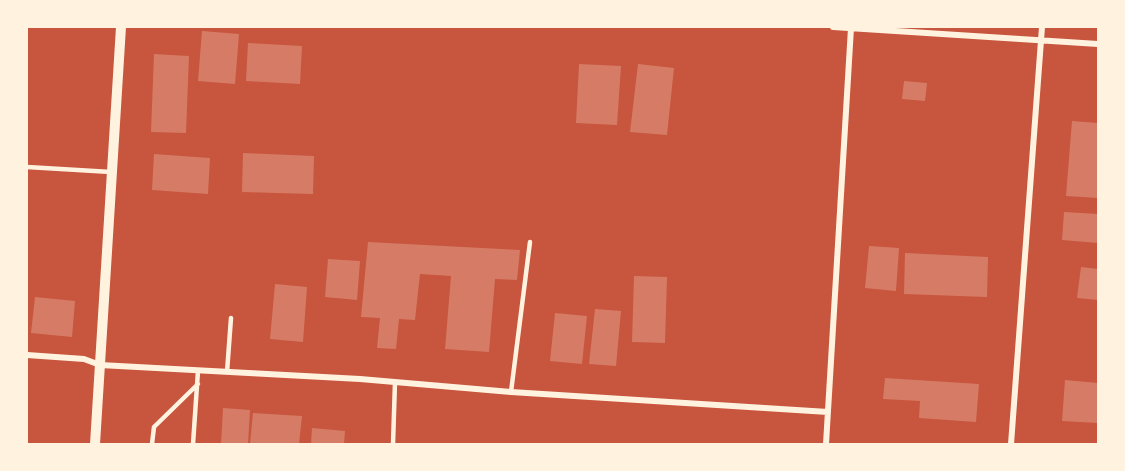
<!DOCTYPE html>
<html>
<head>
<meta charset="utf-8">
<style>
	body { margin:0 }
	#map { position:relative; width:1125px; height:471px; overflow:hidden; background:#c8553d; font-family:Mulish,sans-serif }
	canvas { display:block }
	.frame { position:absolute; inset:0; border:28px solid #fff3e0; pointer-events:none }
</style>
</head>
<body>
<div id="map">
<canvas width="1125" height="471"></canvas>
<div class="frame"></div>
</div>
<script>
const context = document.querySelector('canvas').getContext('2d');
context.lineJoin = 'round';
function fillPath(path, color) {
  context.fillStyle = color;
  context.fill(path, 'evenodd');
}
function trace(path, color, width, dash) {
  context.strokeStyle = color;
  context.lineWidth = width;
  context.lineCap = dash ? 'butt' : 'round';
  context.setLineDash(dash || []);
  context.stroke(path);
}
fillPath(new Path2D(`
	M 202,31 L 239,34 L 235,84 L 198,81 Z
	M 248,43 L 302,46 L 300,84 L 246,81 Z
	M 154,54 L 189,56 L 186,133 L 151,132 Z
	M 579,64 L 621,66 L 617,125 L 576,123 Z
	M 638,64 L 674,68 L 667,135 L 630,132 Z
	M 904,81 L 927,83 L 925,101 L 902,99 Z
	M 1072,121 L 1098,123 L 1098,198 L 1066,196 Z
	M 243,153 L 314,156 L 313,194 L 242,192 Z
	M 154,154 L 210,158 L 208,194 L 152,190 Z
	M 1064,212 L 1098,214 L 1098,243 L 1062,240 Z
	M 368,242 L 520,250 L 517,280 L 495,279 L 489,352 L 445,349 L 451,276 L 420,274 L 415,320 L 399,319 L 396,349 L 377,348 L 380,318 L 361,317 Z
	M 869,246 L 899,248 L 896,291 L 865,288 Z
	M 905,253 L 988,257 L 987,297 L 904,294 Z
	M 328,259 L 360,261 L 357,300 L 325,297 Z
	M 1081,267 L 1098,269 L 1098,300 L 1077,298 Z
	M 634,276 L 667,277 L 665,343 L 632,342 Z
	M 275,284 L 307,287 L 303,342 L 270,339 Z
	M 35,297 L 75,301 L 72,337 L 31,333 Z
	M 595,309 L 621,311 L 616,366 L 589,364 Z
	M 555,313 L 587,316 L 582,364 L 550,361 Z
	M 885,378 L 979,384 L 976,422 L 919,418 L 920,401 L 883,399 Z
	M 1065,380 L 1098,383 L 1098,423 L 1062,421 Z
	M 223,408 L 250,410 L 248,444 L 221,444 Z
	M 253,413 L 302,416 L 299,444 L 250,444 Z
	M 312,428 L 345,431 L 344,444 L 311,444 Z`), '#d67c66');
trace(new Path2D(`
	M 27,167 L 111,172
	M 227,372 L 231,318
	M 511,392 L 530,242
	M 152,444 L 154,427 L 198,384
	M 193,444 L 198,371
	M 393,444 L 395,382`), '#fff3e0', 4.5);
trace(new Path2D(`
	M 833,27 L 1098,44
	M 27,355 L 84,359 L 100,365 L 360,379 L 511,392 L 828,412
	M 826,444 L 851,28
	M 1011,444 L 1042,27`), '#fff3e0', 6);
trace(new Path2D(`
	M 95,444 L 121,27`), '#fff3e0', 10);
</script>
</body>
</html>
